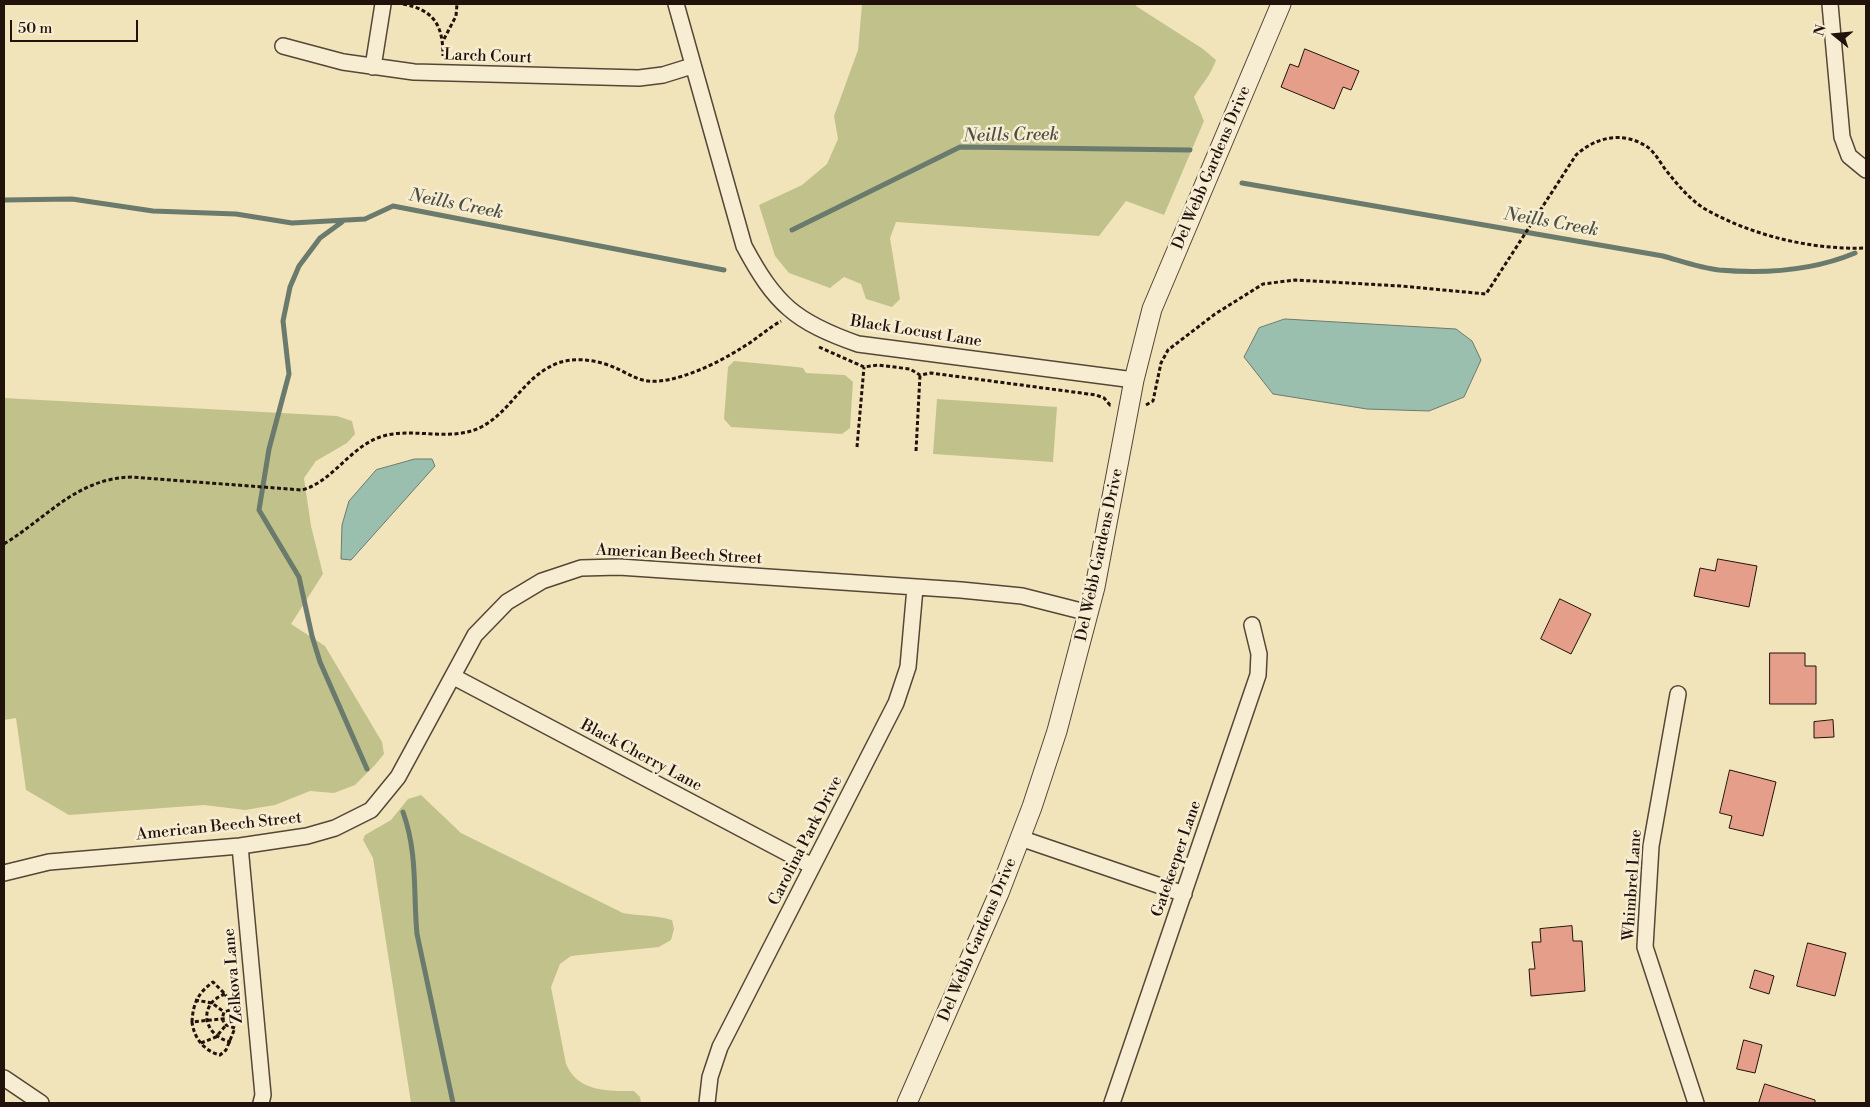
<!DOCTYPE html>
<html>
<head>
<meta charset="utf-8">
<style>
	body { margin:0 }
	#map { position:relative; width:1870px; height:1107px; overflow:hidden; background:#f2e4ba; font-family:"Libre Bodoni",serif }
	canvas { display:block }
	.frame { position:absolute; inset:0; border:5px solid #21120b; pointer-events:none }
	.north { position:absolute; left:1810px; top:10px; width:50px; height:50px; -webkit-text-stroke:4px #f7edd2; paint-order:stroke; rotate:287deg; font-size:14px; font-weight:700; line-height:20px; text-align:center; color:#21120b }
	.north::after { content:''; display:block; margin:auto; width:18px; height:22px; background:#21120b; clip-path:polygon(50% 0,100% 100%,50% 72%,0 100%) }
	.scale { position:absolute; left:10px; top:20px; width:128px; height:22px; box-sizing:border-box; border:2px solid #21120b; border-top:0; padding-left:6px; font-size:15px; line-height:18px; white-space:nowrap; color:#21120b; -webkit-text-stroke:4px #f7edd2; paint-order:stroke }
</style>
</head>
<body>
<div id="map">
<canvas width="1870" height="1107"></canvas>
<div class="frame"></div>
<div class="north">N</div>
<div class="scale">50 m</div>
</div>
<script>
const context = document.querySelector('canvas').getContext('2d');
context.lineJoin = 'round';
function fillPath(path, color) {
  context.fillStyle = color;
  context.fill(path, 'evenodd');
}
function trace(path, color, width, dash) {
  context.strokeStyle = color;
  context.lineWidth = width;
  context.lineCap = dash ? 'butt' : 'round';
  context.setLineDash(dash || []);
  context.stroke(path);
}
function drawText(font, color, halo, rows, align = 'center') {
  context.font = font + ' "Libre Bodoni",serif';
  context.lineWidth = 5;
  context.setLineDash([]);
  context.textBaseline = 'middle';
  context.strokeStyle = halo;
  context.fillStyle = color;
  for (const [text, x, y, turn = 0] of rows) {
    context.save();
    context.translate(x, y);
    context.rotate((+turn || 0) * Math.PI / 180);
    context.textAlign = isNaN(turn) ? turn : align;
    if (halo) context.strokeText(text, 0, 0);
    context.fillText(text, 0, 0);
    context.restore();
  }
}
fillPath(new Path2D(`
	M 862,4 L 1137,4 L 1136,6 L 1203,49 L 1216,60 C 1210,77 1203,82 1194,97 L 1204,121 L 1164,215 L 1126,201 L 1099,236 L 896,222 L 890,238 L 900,299 L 892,307 L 866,299 L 861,284 L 844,277 L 830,288 L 789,273 L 775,256 L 759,205 L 802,185 L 827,164 L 838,139 L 834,116 L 858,50 Z
	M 734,361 L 797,367 L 803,368 L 806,373 L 845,375 L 853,382 L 850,428 L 842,434 L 731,427 L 724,419 L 728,367 Z
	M 4,398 L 337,416 L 352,421 L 355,434 L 347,443 L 316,461 L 304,478 L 311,526 L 323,574 L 291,624 L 325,646 L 382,742 L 384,754 L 375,765 L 355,785 L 334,793 L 310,791 L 275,805 L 245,810 L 204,805 L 69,815 L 26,790 L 16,718 L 4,720 Z
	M 937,399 L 1057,407 L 1053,462 L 933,454 Z
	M 421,795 L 461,833 L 623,913 C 639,916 657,915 672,920 L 674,929 L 671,940 L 659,947 L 571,956 L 560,964 L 551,987 L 566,1064 C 578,1092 607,1091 634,1091 L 640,1097 L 641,1103 L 411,1103 L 373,858 L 363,840 L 365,835 L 391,820 L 408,799 Z`), '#c1c28b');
const water = new Path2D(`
	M 1285,319 L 1456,329 L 1472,341 L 1481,360 L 1464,397 L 1429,411 L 1367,409 L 1273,394 L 1244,357 L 1259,328 Z
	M 415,459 L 432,459 L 435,466 L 351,560 L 341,559 L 342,525 L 349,501 L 376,470 Z`);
fillPath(water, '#9bbfae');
trace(water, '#6a7a6d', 1);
trace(new Path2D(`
	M 1242,183 L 1663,256 C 1681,261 1701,268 1719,270 C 1766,274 1812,271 1855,253
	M 4,200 L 72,199 L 153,211 L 236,214 L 292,223 L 365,219 L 393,206 L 724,270
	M 342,222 L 320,238 L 299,266 L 290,287 L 283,321 L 289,374 L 269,449 L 259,510 L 299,577 L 312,636 L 320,662 L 367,769
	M 792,230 L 960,147 L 1190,150
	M 403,812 C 418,854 413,892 417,934 L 453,1103`), '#6a7a6d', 5);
const building = new Path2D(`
	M 1305,49 L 1359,71 L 1351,90 L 1343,87 L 1334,109 L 1281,87 L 1290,64 L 1298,67 Z
	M 1718,559 L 1757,566 L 1749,607 L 1694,596 L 1700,568 L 1715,571 Z
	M 1560,599 L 1591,614 L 1571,654 L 1541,639 Z
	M 1770,653 L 1805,653 L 1805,666 L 1816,666 L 1816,704 L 1770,704 Z
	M 1833,720 L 1834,737 L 1814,738 L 1814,722 Z
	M 1730,770 L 1776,782 L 1763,836 L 1729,828 L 1732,816 L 1720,813 Z
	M 1572,926 L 1573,941 L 1582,941 L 1585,991 L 1531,996 L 1529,969 L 1535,969 L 1532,942 L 1541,942 L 1540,929 Z
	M 1808,943 L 1846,953 L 1835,996 L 1797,986 Z
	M 1755,970 L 1774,976 L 1769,994 L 1750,988 Z
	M 1744,1040 L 1762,1045 L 1755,1073 L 1737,1069 Z
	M 1765,1084 L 1815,1100 L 1815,1103 L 1759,1103 Z`);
fillPath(building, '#e49e8a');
trace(building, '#21120b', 1);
const minor = new Path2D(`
	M 676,4 L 744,246 C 775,304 795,322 858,344 L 1134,380
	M 1830,4 L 1842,137 L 1849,156 L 1866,170
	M 283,46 L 343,62 L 414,72 L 639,78 L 663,75 L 692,66
	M 373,67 L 383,4
	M 454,677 L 812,866
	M 1678,694 L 1651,846 L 1645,947 L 1696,1103
	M 1020,838 L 1184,894
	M 240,846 L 263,1095 L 261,1103
	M 4,873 L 49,862 L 240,846 L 307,836 L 335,828 L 371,810 L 398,777 L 475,635 L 507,602 L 542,581 L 581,568 L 619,567 L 961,590 L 1022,596 L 1089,613
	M 4,1078 L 41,1103
	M 707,1103 L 710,1077 L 720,1047 L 896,703 L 908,667 L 915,588
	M 1112,1103 L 1258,675 L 1259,654 L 1252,625`);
const tertiary = new Path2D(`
	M 907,1103 L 999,893 L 1032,807 L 1057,731 L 1095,587 L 1134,380 L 1152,309 L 1281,4`);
trace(minor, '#554637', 18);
trace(tertiary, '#554637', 21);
trace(new Path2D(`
	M 403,4 C 434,10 443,25 443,56
	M 444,39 L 456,16 L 457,4
	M 819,347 L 864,367 L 878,365 L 910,369 L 920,375 L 931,373 L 1096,395 L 1104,398 L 1110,405 L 1112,404
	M 1146,405 L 1153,401 L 1161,363 L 1168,350 L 1215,314 L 1263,284 L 1295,280 L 1401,286 L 1486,294 L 1576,155 C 1596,137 1622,131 1646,146 C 1654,151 1660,162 1665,169 C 1677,184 1689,199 1705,209 C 1753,236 1812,250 1866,248
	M 857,447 L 864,367
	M 916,451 L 920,375
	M 4,544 C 48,517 77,478 132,477 L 302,490 C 334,481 350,446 383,436 C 415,427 453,443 483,426 C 512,410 524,376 558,363 C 578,356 602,361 620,370 C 630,375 638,380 648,381 C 675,384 718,363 740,349 C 754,341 767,329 781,321
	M 225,994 C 197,1004 203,1036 231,1042
	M 195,1000 L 212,1003 L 224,1012
	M 192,1022 C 193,1003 198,993 213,982 L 225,994 L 233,1009 L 224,1012 L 222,1019 L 226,1025 L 235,1028 L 226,1050 L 220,1055 C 204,1051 194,1038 192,1022 C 208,1020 224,1019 240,1017
	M 201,1043 L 216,1037 L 226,1025`), '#21120b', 3, [4, 2.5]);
trace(minor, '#f7edd2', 15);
trace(tertiary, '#f7edd2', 19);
drawText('16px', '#21120b', '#f7edd2', [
	["Larch Court",488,57,2],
	["Del Webb Gardens Drive",1212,168,-67],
	["Black Locust Lane",916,332,9],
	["American Beech Street",679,555,3],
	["Del Webb Gardens Drive",1100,555,-78],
	["Black Cherry Lane",641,756,28],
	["American Beech Street",219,827,-6],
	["Carolina Park Drive",806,841,-63],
	["Gatekeeper Lane",1177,859,-71],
	["Whimbrel Lane",1633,885,-86],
	["Del Webb Gardens Drive",978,940,-67],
	["Zelkova Lane",234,976,-95]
]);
drawText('italic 18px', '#4c4f44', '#f7edd2', [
	["Neills Creek",1011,136,-1],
	["Neills Creek",456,205,11],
	["Neills Creek",1551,223,10]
]);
</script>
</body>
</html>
